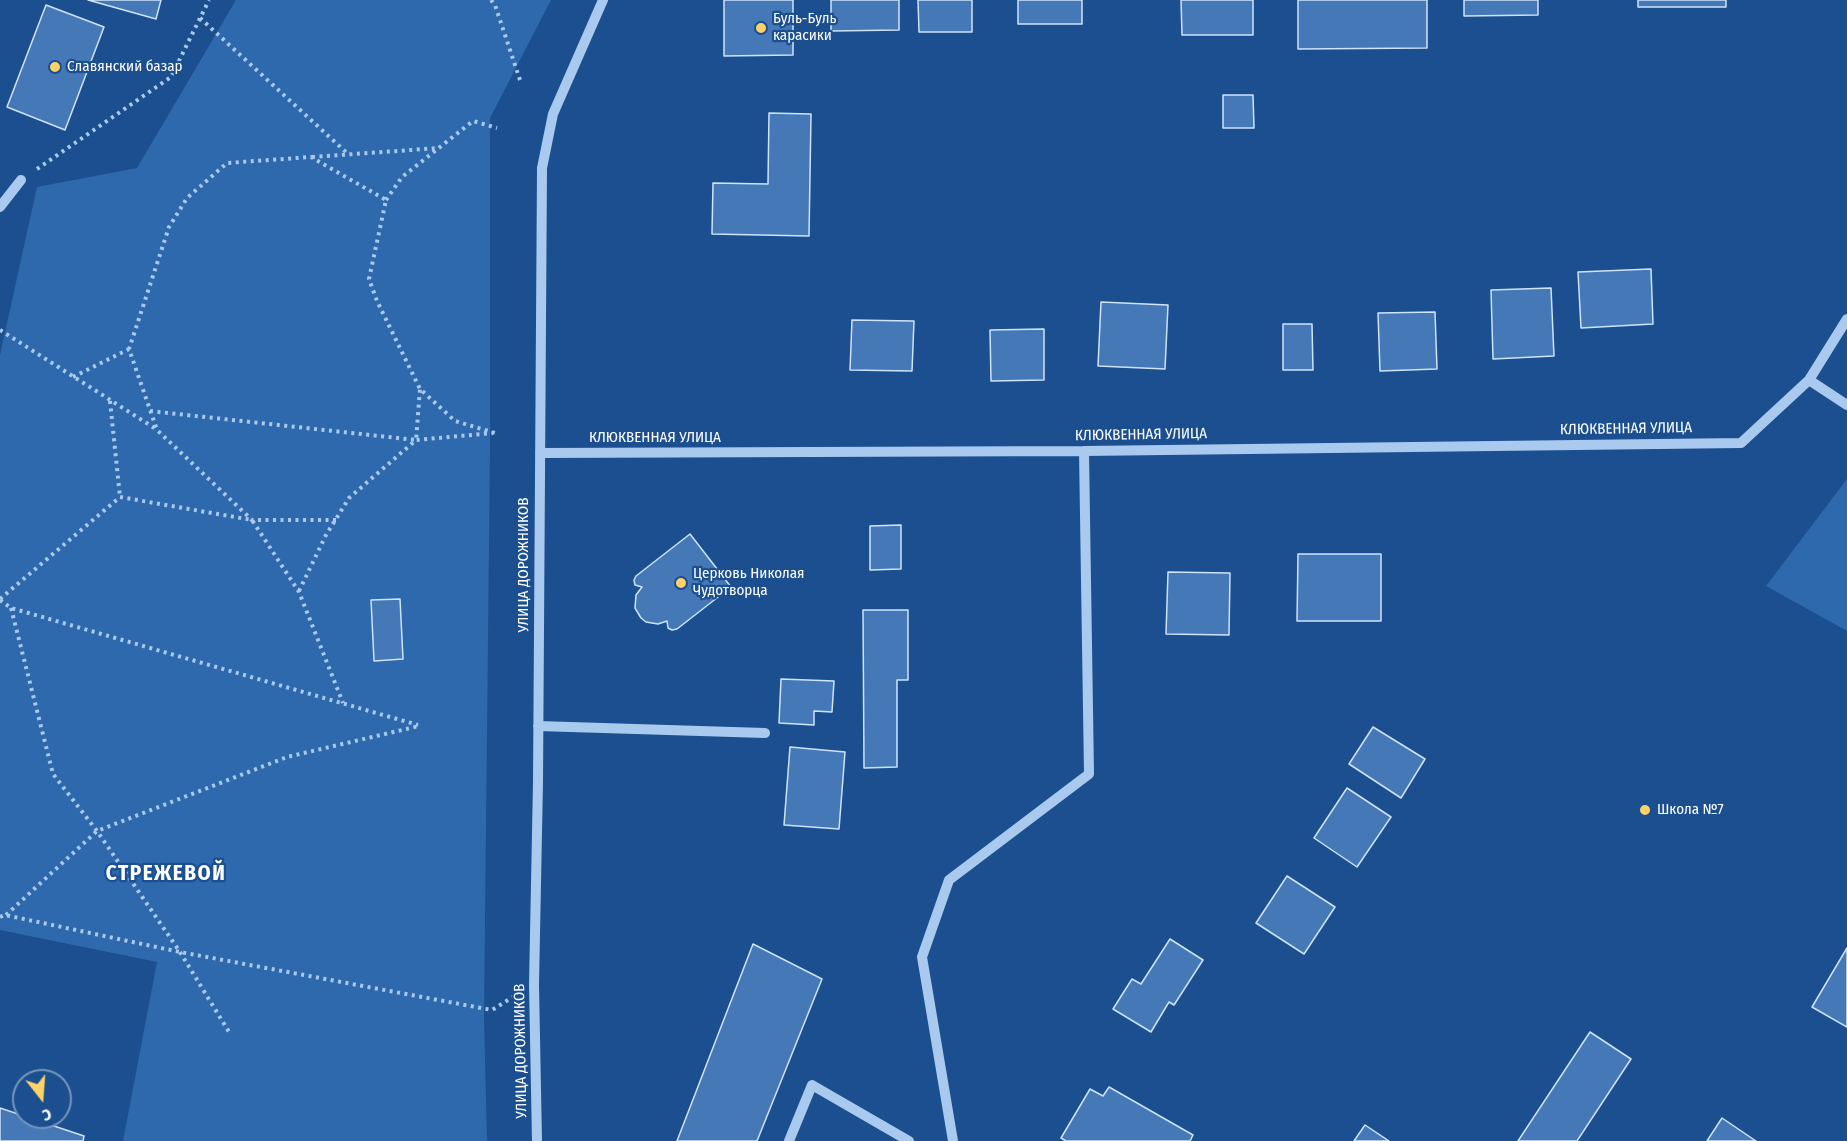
<!DOCTYPE html>
<html>
<head>
<meta charset="utf-8">
<style>
	body { margin:0 }
	#map { position:relative; width:1847px; height:1141px; overflow:hidden; background:#1b4f8f; font-family:"Fira Sans Condensed",sans-serif }
	canvas { display:block }
	.north { position:absolute; left:12px; top:1069px; width:60px; height:60px; box-sizing:border-box; background:#1b4f8f; border:2px solid #7695bc; border-radius:50%; rotate:163deg; font-size:16px; font-weight:700; line-height:24px; text-align:center; color:#fff }
	.north::after { content:''; display:block; margin:auto; width:21px; height:27px; background:#ffd166; clip-path:polygon(50% 0,100% 100%,50% 72%,0 100%) }
</style>
</head>
<body>
<div id="map">
<canvas width="1847" height="1141"></canvas>
<div class="north">С</div>
</div>
<script>
const context = document.querySelector('canvas').getContext('2d');
context.lineJoin = 'round';
function fillPath(path, color) {
  context.fillStyle = color;
  context.fill(path, 'evenodd');
}
function trace(path, color, width, dash) {
  context.strokeStyle = color;
  context.lineWidth = width;
  context.lineCap = dash ? 'butt' : 'round';
  context.setLineDash(dash || []);
  context.stroke(path);
}
function drawText(font, color, halo, rows, align = 'center') {
  context.font = font + ' "Fira Sans Condensed",sans-serif';
  context.lineWidth = 4.5;
  context.setLineDash([]);
  context.textBaseline = 'middle';
  context.strokeStyle = halo;
  context.fillStyle = color;
  for (const [text, x, y, turn = 0] of rows) {
    context.save();
    context.translate(x, y);
    context.rotate((+turn || 0) * Math.PI / 180);
    context.textAlign = isNaN(turn) ? turn : align;
    if (halo) context.strokeText(text, 0, 0);
    context.fillText(text, 0, 0);
    context.restore();
  }
}
fillPath(new Path2D(`
	M 236,0 L 551,0 L 490,118 L 490,449 L 484,1015 L 487,1141 L 123,1141 L 157,962 L 0,930 L 0,355 L 37,187 L 137,168 Z
	M 1847,479 L 1847,631 L 1766,586 Z`), '#2e69ad');
const building = new Path2D(`
	M 88,0 L 161,0 L 156,19 Z
	M 724,0 L 793,0 L 793,55 L 724,56 Z
	M 831,0 L 899,0 L 899,30 L 831,31 Z
	M 918,0 L 972,0 L 972,32 L 919,32 Z
	M 1018,0 L 1082,0 L 1082,24 L 1018,24 Z
	M 1181,0 L 1253,0 L 1253,35 L 1182,35 Z
	M 1298,0 L 1427,0 L 1427,48 L 1298,49 Z
	M 1464,0 L 1538,0 L 1538,15 L 1464,16 Z
	M 1638,0 L 1726,0 L 1726,7 L 1638,7 Z
	M 46,5 L 104,27 L 65,130 L 7,107 Z
	M 1223,95 L 1253,95 L 1254,128 L 1223,128 Z
	M 769,113 L 811,114 L 809,236 L 712,234 L 713,183 L 768,184 Z
	M 1651,269 L 1653,324 L 1581,328 L 1578,272 Z
	M 1551,288 L 1554,356 L 1493,359 L 1491,290 Z
	M 1101,302 L 1168,305 L 1165,369 L 1098,366 Z
	M 1435,312 L 1437,369 L 1380,371 L 1378,313 Z
	M 852,320 L 914,321 L 912,371 L 850,370 Z
	M 1283,324 L 1312,324 L 1313,370 L 1283,370 Z
	M 1044,329 L 1044,380 L 991,381 L 990,330 Z
	M 901,525 L 901,569 L 870,570 L 870,526 Z
	M 690,534 L 731,587 L 677,629 L 672,630 L 668,628 L 667,621 L 658,624 L 646,622 L 641,618 L 635,608 L 636,595 L 642,587 L 635,585 L 634,580 L 636,576 Z
	M 1298,554 L 1381,554 L 1381,621 L 1297,621 Z
	M 1168,572 L 1230,573 L 1229,635 L 1166,634 Z
	M 400,599 L 403,659 L 374,661 L 371,600 Z
	M 863,610 L 908,610 L 908,680 L 897,680 L 897,767 L 864,768 Z
	M 781,679 L 834,681 L 832,712 L 814,711 L 814,725 L 779,723 Z
	M 1373,727 L 1425,759 L 1401,798 L 1349,764 Z
	M 790,747 L 845,752 L 839,829 L 784,825 Z
	M 1347,788 L 1391,817 L 1357,867 L 1314,838 Z
	M 1287,876 L 1335,907 L 1304,954 L 1256,923 Z
	M 1170,939 L 1203,960 L 1174,1005 L 1169,1002 L 1151,1032 L 1113,1009 L 1132,979 L 1141,984 Z
	M 753,944 L 822,979 L 757,1141 L 677,1141 Z
	M 1847,948 L 1847,1027 L 1812,1007 Z
	M 1590,1032 L 1631,1059 L 1577,1141 L 1518,1141 Z
	M 1109,1087 L 1193,1135 L 1190,1141 L 1066,1141 L 1061,1138 L 1090,1089 L 1103,1096 Z
	M 0,1108 L 84,1136 L 83,1141 L 0,1141 Z
	M 1722,1118 L 1756,1141 L 1707,1141 Z
	M 1365,1125 L 1389,1141 L 1354,1141 Z`);
fillPath(building, '#4478b7');
trace(building, '#cfe3fa', 1.5);
trace(new Path2D(`
	M 491,0 L 495,5 L 520,80
	M 200,18 L 348,154
	M 312,157 L 439,148
	M 37,169 L 171,77 L 209,0
	M 386,200 L 402,177 L 473,121 L 497,128
	M 0,330 L 156,429
	M 73,377 L 129,349
	M 110,401 L 120,497
	M 150,411 L 416,440 L 420,389
	M 336,520 L 252,520 L 157,430 L 129,349 L 169,227 L 187,198 L 227,163 L 311,157 L 386,200 L 369,279 L 377,301 L 420,389 L 455,421 L 495,433
	M 299,591 L 326,535 L 349,498 L 416,440 L 493,433
	M 0,599 L 120,497 L 252,520 L 299,592 L 343,703
	M 0,600 L 11,608 L 418,725
	M 11,608 L 53,774 L 97,831 L 180,952 L 229,1032
	M 6,915 L 97,831 L 287,757 L 419,726
	M 0,917 L 5,915 L 180,952 L 492,1010 L 513,997`), '#a9c9ee', 4, [3, 4.5]);
trace(new Path2D(`
	M 0,207 L 21,180
	M 1809,380 L 1847,319
	M 540,453 L 1084,451 L 1741,443 L 1809,380 L 1847,405
	M 538,726 L 765,733
	M 537,1141 L 534,985 L 538,782 L 542,168 L 553,114 L 603,0
	M 789,1141 L 812,1085 L 909,1141
	M 953,1141 L 922,957 L 949,880 L 1089,774 L 1084,451`), '#a9c9ee', 10);
for (const [x, y, r, color] of [
	[761,28,6,"#ffd166"],
	[55,67,6,"#ffd166"],
	[681,583,6,"#ffd166"],
	[1645,810,6,"#ffd166"]
]) {
  const dot = new Path2D();
  dot.arc(x, y, r, 0, 2 * Math.PI);
  context.fillStyle = color;
  context.fill(dot);
  trace(dot, '#1b4f8f', 2);
}
drawText('15px', '#fff', '#1b4f8f', [
	["Буль-Буль",773,19],
	["карасики",773,36],
	["Славянский базар",67,67],
	["Церковь Николая",693,574],
	["Чудотворца",693,591],
	["Школа №7",1657,810]
], 'left');
drawText('15px', '#fff', '#1b4f8f', [
	["КЛЮКВЕННАЯ УЛИЦА",1626,429,-1],
	["КЛЮКВЕННАЯ УЛИЦА",1141,435,-1],
	["КЛЮКВЕННАЯ УЛИЦА",655,438],
	["УЛИЦА ДОРОЖНИКОВ",524,565,-90],
	["УЛИЦА ДОРОЖНИКОВ",521,1051,-91]
]);
context.letterSpacing = '1.5px';
drawText('bold 21px', '#fff', '#1b4f8f', [
	["СТРЕЖЕВОЙ",166,874]
]);
context.letterSpacing = '0px';
</script>
</body>
</html>
